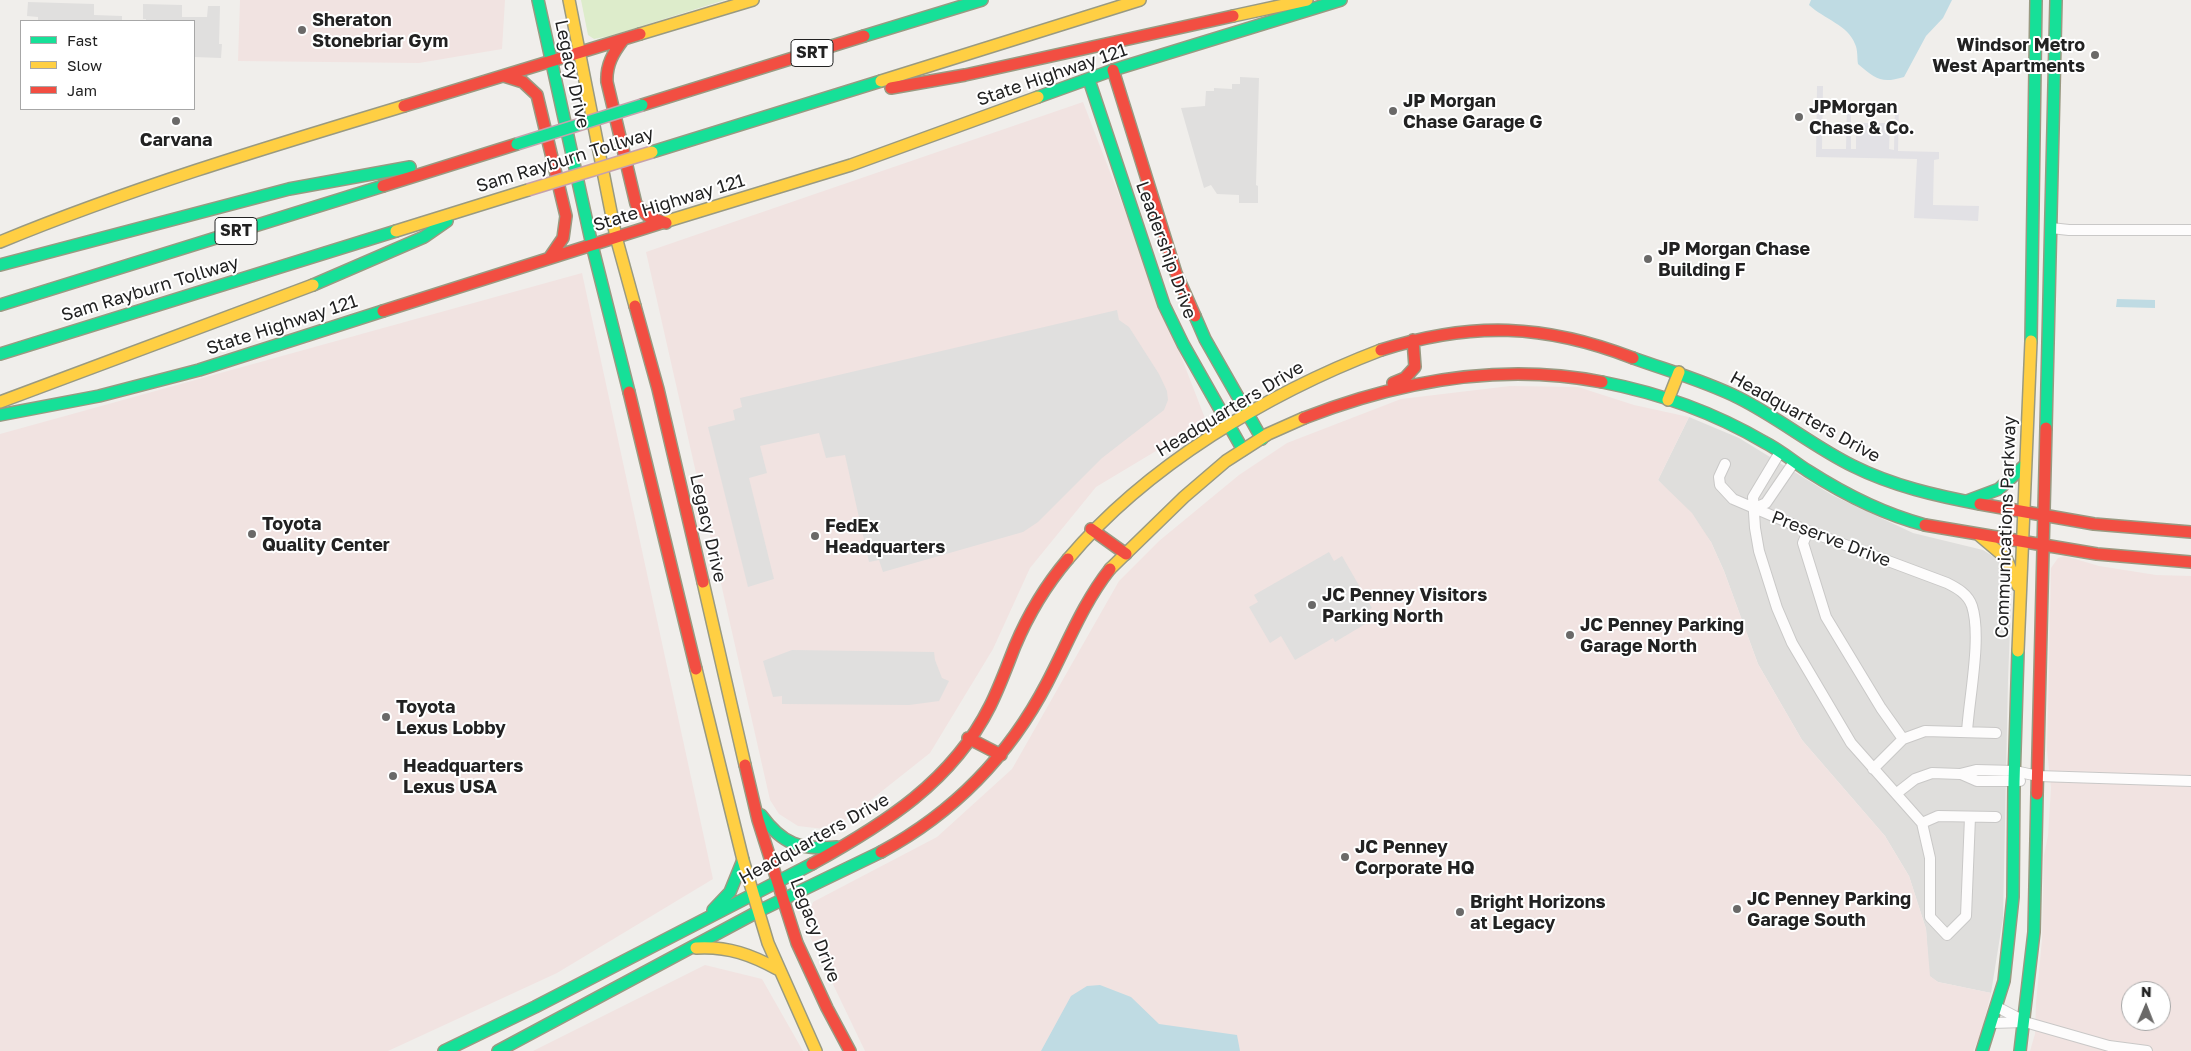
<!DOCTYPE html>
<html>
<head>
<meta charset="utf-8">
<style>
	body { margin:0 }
	#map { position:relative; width:2191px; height:1051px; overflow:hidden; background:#f0eeeb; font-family:"Golos Text",sans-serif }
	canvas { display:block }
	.legend { position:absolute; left:20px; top:20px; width:175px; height:90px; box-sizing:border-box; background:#fff; border:1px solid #a7a7a7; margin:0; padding:6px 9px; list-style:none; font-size:15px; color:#222 }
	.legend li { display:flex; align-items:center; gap:10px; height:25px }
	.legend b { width:25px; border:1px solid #a7a7a7 }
	.north { position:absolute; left:2121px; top:981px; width:50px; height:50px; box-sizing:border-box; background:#fff; border:1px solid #a7a7a7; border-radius:50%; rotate:1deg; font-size:14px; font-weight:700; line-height:20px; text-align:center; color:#222 }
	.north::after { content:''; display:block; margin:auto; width:18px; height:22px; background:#6a6968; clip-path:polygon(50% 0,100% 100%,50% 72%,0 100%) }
</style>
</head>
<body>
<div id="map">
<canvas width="2191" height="1051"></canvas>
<ul class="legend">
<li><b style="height:6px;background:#16e098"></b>Fast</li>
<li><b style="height:6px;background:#ffcf43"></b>Slow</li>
<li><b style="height:6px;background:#f24e42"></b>Jam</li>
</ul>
<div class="north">N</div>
</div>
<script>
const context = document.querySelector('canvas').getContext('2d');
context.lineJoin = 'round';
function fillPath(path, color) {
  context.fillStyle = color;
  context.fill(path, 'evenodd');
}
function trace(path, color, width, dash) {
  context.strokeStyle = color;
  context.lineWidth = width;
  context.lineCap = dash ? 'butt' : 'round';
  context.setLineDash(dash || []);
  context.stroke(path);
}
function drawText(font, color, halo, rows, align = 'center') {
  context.font = font + ' "Golos Text",sans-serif';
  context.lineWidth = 4;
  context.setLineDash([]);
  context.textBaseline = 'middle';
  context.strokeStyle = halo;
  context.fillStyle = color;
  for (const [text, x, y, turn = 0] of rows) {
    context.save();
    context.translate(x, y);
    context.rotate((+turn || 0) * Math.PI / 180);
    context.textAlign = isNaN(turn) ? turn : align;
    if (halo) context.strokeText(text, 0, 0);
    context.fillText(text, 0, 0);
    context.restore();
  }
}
fillPath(new Path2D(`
	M 1689,417 L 1739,438 L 1832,495 L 1913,533 L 1983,550 L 1994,557 L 2005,568 L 2010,582 L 2011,604 L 2008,680 L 2003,918 L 1991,993 L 1938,982 L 1929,976 L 1926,929 L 1909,876 L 1885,836 L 1802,740 L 1758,664 L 1724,571 L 1711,542 L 1658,480 Z`), '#dfdedc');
fillPath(new Path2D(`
	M 240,0 L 505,0 L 502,49 L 419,63 L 238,61 Z
	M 1083,102 L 1206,421 L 1096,487 L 1030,568 L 993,649 L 930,753 L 843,822 L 824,829 L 798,826 L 779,814 L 770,800 L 646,252 Z
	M 582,273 L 713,879 L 557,973 L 388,1051 L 0,1051 L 0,434 Z
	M 1510,386 L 1578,387 L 1634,405 L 1689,417 L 1658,480 L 1692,513 L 1711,542 L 1724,571 L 1758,664 L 1802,740 L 1885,836 L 1909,876 L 1926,929 L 1930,976 L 1938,982 L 1991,993 L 1981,1034 L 1973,1051 L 865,1051 L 805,926 L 813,902 L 937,837 L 1012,769 L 1119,581 L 1159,541 L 1239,475 L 1287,443 L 1401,399 Z
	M 2065,556 L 2099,566 L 2156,575 L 2191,576 L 2191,1051 L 2030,1051 L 2035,1034 L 2036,1003 L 2042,940 L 2044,855 L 2048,836 L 2051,788 L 2047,750 L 2051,568 L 2058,558 ZM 2131,991 L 2161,991 L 2161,1021 L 2131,1021 Z
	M 705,965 L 762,979 L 803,1051 L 533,1051 Z`), '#f1e3e1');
fillPath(new Path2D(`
	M 581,0 L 725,0 L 610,36 L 594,39 L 588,35 Z`), '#ddeccb');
fillPath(new Path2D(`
	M 28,2 L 94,4 L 94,15 L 122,16 L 122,21 L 38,21 L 38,17 L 27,16 Z
	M 143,4 L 182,5 L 182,17 L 207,17 L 208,6 L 220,6 L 219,44 L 222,44 L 221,58 L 194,57 L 194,21 L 146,21 L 146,19 L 143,19 Z
	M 1240,77 L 1259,78 L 1256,185 L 1258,186 L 1258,203 L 1239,203 L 1239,195 L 1217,194 L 1211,185 L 1204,188 L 1181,108 L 1205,106 L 1206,91 L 1214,91 L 1214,88 L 1232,89 L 1232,84 L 1240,84 Z
	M 1117,310 L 1119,320 L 1129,327 L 1159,374 L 1167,391 L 1168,400 L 1164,410 L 1102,458 L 1038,522 L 1023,532 L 883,572 L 879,560 L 869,562 L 845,455 L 826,458 L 819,433 L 760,446 L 767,473 L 749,478 L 774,579 L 748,587 L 708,427 L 735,420 L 733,410 L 742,407 L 740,398 Z
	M 1329,552 L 1334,561 L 1342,556 L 1372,608 L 1362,614 L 1367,623 L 1335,642 L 1333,638 L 1295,660 L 1281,636 L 1270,643 L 1249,607 L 1258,602 L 1254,595 Z
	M 792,650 L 934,652 L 935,660 L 942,678 L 949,681 L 939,701 L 909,705 L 782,704 L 782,696 L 773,697 L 763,661 Z`), '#e0dfde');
fillPath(new Path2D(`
	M 1817,86 L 1823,86 L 1822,149 L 1846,149 L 1847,103 L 1857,104 L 1857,109 L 1851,109 L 1851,149 L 1856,149 L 1856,123 L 1890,123 L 1889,149 L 1894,150 L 1895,105 L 1899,105 L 1898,151 L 1939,152 L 1939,159 L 1934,160 L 1933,205 L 1979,206 L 1978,221 L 1914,218 L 1917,159 L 1816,157 Z`), '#e2e1e5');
fillPath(new Path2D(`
	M 1811,0 L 1952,0 L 1943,18 L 1926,36 L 1904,77 C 1881,84 1876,79 1858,64 C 1857,58 1858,50 1855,44 C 1848,25 1824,19 1809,5 Z
	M 2117,299 L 2155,300 L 2155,308 L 2116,307 Z
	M 1100,985 L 1131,997 L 1159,1024 L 1237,1035 L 1240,1051 L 1041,1051 L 1071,996 L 1087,986 Z`), '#bfdbe3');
const street = new Path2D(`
	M 2051,228 L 2069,230 L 2191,230
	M 1780,452 L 1753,497 L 1755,528 L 1759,551 L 1777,608 L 1792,643 L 1851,743 L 1922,823 L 1930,858 L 1930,917 L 1947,935 L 1966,916 L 1970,817
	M 1725,464 L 1719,477 L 1720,485 L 1733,499 L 1808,531 L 1947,583 C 1957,588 1968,594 1972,606 C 1982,637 1969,698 1967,732
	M 1755,508 L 1766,503 L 1794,462
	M 1808,531 L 1803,543 L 1826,617 L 1881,708 L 1903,739
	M 1873,769 L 1903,739 L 1925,731 L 1996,733
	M 1961,774 L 1977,781 L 2020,781
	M 1897,793 L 1915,779 L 1932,773 L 1960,774 L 1976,770 L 2015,771 L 2038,776 L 2191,781
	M 1922,823 L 1938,816 L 1996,817
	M 1997,1007 L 2024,1021
	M 1992,1023 L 2025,1022 L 2109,1046 L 2147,1051`);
const fast = new Path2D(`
	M 538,0 L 592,245 L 629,392
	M 864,36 L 982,0
	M 1089,80 L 1164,305 L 1183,344 L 1243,450
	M 1038,97 L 1113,70 L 1341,0
	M 652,152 L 881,81
	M 0,265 L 289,189 L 410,167
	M 313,285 L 424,237 L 447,221
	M 0,305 L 383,186
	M 1195,316 L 1205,339 L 1262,439
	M 2031,341 L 2036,0
	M 0,354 L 396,231
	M 1633,358 C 1669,371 1705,381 1739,398 C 1779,418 1814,447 1853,466 C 1893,486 1937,496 1980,504
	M 1602,382 C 1659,393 1713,412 1764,442 C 1780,450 1794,462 1808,471 C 1844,494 1883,514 1925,525
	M 0,415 L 99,396 L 199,370 L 383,311
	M 2046,428 L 2056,0
	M 1967,501 L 1999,489 L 2024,466
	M 761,815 C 783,845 800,850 837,847
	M 713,910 L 730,892 L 743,860
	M 444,1051 L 535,1007 L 812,864
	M 498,1051 L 761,910 L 881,852
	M 1982,1051 L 2004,981 L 2013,897 L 2014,782 L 2018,651
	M 2020,1051 L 2034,932 L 2037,794`);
const slow = new Path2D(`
	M 569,0 L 616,237 L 635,306
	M 1233,16 L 1307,0
	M 640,34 L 753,0
	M 881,81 L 1140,0
	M 661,223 L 851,165 L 1038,97
	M 396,231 L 528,190
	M 0,242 C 131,188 268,147 404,106
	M 1668,400 L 1679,372
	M 0,402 L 313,285
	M 1980,536 L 2006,558 L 2018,586
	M 1068,559 C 1146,466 1268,393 1381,350
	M 1110,569 L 1184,497 L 1226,461 L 1268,434 L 1304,418
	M 703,582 L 745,765
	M 2018,651 L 2031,341
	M 696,669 L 743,860 L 768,943 L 816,1051
	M 696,948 C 728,946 752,955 779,970`);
const jam = new Path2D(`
	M 623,40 C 613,53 606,65 607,82 L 636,204 L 649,217 L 666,223
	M 1113,70 L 1176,273 L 1195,316
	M 504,76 L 523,82 L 537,95 L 566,216 L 563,238 L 550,257
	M 891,88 L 965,75 L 1233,16
	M 642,105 L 864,36
	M 404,106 L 640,34
	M 383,186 L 517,144
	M 635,306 L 658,389 L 703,582
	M 383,311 L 661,223
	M 1381,350 C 1472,321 1545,324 1633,358
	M 1393,383 L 1405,378 L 1415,367 L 1413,340
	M 629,392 L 696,669
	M 1304,418 C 1399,381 1500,362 1602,382
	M 1980,504 L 2094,524 L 2191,532
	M 1925,525 L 2097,554 L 2191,562
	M 1091,529 L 1126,554
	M 968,738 L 1001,755
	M 745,765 L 758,820 L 797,943 L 827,1008 L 850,1051
	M 2037,794 L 2046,428
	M 881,852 C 953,813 1009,756 1047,683 C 1067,645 1083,603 1110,569
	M 812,864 C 884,824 952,782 990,706 C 1000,686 1007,666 1015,646 C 1028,615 1046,585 1068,559`);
trace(street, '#c9c8c7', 12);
trace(fast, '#999a82', 14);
trace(slow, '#999a82', 14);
trace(jam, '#999a82', 14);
trace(street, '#fdfcfc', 10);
trace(fast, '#16e098', 11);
trace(slow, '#ffcf43', 11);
trace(jam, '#f24e42', 11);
const fastBridge = new Path2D(`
	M 517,144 L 642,105`);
const slowBridge = new Path2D(`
	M 528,190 L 652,152`);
trace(fastBridge, '#c5a2ac', 14, []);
trace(slowBridge, '#c5a2ac', 14, []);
trace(fastBridge, '#16e098', 11);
trace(slowBridge, '#ffcf43', 11);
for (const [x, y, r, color] of [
	[302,30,5,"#6a6968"],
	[2095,55,5,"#6a6968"],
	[1393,111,5,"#6a6968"],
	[1799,117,5,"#6a6968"],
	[176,121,5,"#6a6968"],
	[1648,259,5,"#6a6968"],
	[252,534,5,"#6a6968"],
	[815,536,5,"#6a6968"],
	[1312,605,5,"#6a6968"],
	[1570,635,5,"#6a6968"],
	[386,717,5,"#6a6968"],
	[393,776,5,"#6a6968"],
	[1345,857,5,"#6a6968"],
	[1737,909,5,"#6a6968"],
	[1460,912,5,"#6a6968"]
]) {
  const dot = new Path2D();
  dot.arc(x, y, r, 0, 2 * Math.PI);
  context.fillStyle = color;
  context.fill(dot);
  trace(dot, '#fff', 2);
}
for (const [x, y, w] of [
	[812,53,42],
	[236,231,42]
]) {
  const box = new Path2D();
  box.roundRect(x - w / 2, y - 13.5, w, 27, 4);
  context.fillStyle = '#fff';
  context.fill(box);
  trace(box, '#222', 1);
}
drawText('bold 16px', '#222', null, [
	["SRT",812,53],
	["SRT",236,231]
]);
drawText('bold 18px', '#222', '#fff', [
	["Sheraton",312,20],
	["Stonebriar Gym",312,41],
	["Windsor Metro",2085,45,"right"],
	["West Apartments",2085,66,"right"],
	["JP Morgan",1403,101],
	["Chase Garage G",1403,122],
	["JPMorgan",1809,107],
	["Chase & Co.",1809,128],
	["Carvana",176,140,"center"],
	["JP Morgan Chase",1658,249],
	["Building F",1658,270],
	["Toyota",262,524],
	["Quality Center",262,545],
	["FedEx",825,526],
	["Headquarters",825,547],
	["JC Penney Visitors",1322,595],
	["Parking North",1322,616],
	["JC Penney Parking",1580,625],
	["Garage North",1580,646],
	["Toyota",396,707],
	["Lexus Lobby",396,728],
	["Headquarters",403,766],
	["Lexus USA",403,787],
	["JC Penney",1355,847],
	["Corporate HQ",1355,868],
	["JC Penney Parking",1747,899],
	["Garage South",1747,920],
	["Bright Horizons",1470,902],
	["at Legacy",1470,923]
], 'left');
drawText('18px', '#222', '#fff', [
	["Legacy Drive",572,74,78],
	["State Highway 121",1052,75,-19],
	["Sam Rayburn Tollway",565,160,-17],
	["State Highway 121",669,203,-17],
	["Leadership Drive",1166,250,70],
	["Sam Rayburn Tollway",150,289,-17],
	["State Highway 121",282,325,-18],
	["Headquarters Drive",1230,409,-31],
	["Headquarters Drive",1805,417,29],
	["Communications Parkway",2006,527,-88],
	["Legacy Drive",708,528,77],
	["Preserve Drive",1831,539,21],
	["Headquarters Drive",814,839,-29],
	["Legacy Drive",815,930,69]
]);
</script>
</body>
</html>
